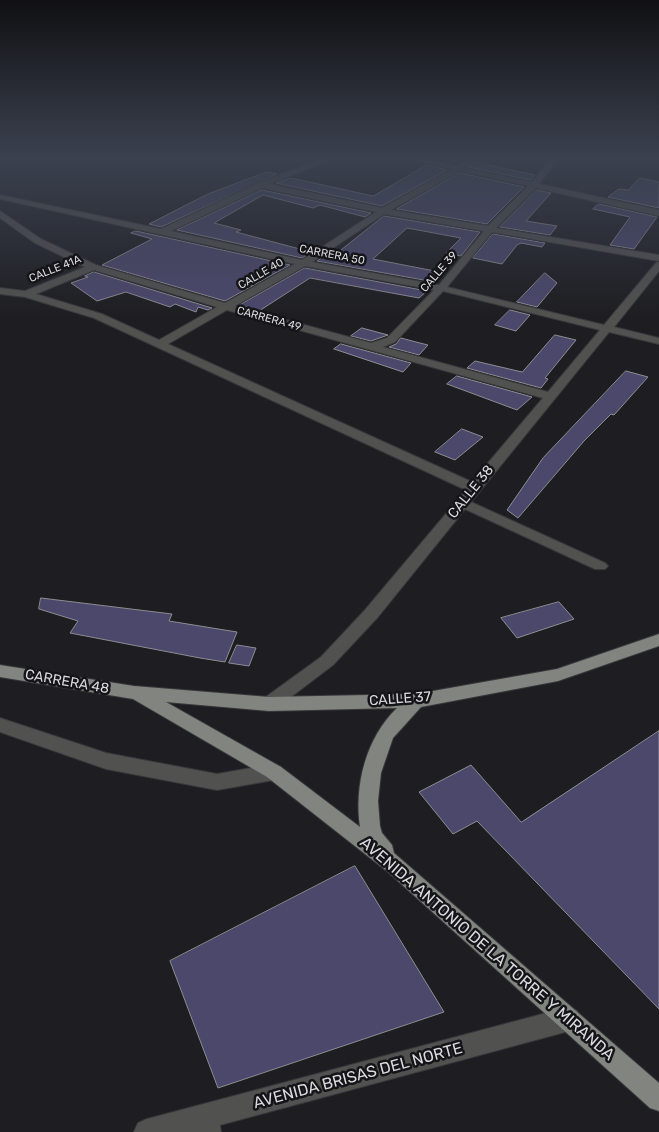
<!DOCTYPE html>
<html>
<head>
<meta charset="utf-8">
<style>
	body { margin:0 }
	canvas { display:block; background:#1e1e22 }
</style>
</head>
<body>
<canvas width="659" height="1132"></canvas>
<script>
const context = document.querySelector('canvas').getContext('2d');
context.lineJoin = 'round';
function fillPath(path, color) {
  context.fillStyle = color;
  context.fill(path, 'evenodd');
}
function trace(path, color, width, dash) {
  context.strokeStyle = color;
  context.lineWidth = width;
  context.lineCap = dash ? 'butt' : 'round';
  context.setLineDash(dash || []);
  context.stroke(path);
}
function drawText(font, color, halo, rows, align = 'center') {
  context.font = font + ' Rubik,sans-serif';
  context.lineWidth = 5;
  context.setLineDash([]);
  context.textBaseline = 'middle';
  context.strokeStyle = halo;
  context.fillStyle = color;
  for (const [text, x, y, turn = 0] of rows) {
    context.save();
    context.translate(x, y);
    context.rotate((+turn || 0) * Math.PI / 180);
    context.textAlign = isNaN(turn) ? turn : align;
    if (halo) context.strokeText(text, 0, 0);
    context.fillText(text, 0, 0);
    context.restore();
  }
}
const building = new Path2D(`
	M 474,162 L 535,175 L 531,180 L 468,167 Z
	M 427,165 L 447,170 L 382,206 L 276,183 L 291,178 L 373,196 Z
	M 267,172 L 277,174 L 161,227 L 149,224 L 208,194 Z
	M 460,173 L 524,187 L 487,224 L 397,209 Z
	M 640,178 L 659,182 L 659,208 L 608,197 L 619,189 L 628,190 Z
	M 262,190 L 371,213 L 365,217 L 320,205 L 313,208 L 263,195 L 214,223 L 241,230 L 236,232 L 311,252 L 302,258 L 177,230 Z
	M 537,190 L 551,193 L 526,221 L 557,226 L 550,235 L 500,227 Z
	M 599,204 L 657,217 L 634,249 L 610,245 L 630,217 L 593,209 Z
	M 384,216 L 480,232 L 461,256 L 446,253 L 461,238 L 407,228 L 373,259 L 445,273 L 435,282 L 317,261 L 333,251 L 338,252 Z
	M 136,231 L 290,265 L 225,301 L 102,265 L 152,239 L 131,233 Z
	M 493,234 L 545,243 L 542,247 L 521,243 L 517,245 L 502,264 L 473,258 Z
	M 305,268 L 427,291 L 419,298 L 310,278 L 259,311 L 240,305 Z
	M 94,272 L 212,308 L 208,310 L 198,307 L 196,312 L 175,304 L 170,307 L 126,292 L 97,301 L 71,283 L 88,277 L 85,276 Z
	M 545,273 L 557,283 L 537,307 L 517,302 Z
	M 510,310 L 530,315 L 516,331 L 495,325 Z
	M 362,328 L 388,335 L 371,341 L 351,336 Z
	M 555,335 L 576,340 L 545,378 L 548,379 L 541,388 L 467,368 L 475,361 L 522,372 Z
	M 401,338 L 416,342 L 428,345 L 419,355 L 389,347 L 396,344 Z
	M 341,344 L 411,363 L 403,372 L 334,349 Z
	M 626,371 L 648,377 L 614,415 L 611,414 L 584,441 L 518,518 L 507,510 L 543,458 Z
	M 457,376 L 532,397 L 517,410 L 447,384 Z
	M 462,429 L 483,437 L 455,460 L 435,452 Z
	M 41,598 L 172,614 L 169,621 L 237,632 L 225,662 L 200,658 L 70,633 L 78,621 L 39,609 Z
	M 559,602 L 574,619 L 517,638 L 501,618 Z
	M 237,645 L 256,648 L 249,666 L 229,663 Z
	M 659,731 L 659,1009 L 477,821 L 453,834 L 419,792 L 471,765 L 521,822 Z
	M 355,866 L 444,1012 L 218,1088 L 170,961 Z`);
fillPath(building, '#4b486c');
trace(building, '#8c8c91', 1);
const minor = new Path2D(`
	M 329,156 L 340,156 L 270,184 L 382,208 L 452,169 L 398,156 L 413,156 L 457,166 L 469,156 L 478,156 L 464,168 L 532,182 L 553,156 L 561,156 L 539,184 L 659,210 L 659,216 L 536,188 L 496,228 L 659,255 L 659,261 L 492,232 L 447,287 L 604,325 L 656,263 L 659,262 L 659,271 L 614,327 L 659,338 L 659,344 L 609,332 L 471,502 L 605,563 L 608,566 L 605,569 L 595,569 L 465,509 L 377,618 L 333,665 L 275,709 L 269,711 L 263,709 L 260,704 L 263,699 L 321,657 L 365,610 L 466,490 L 94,318 L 25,297 L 0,294 L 0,288 L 25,291 L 85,267 L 35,243 L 0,218 L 0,211 L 41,239 L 96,265 L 225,303 L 295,264 L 0,199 L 0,195 L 161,229 L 258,183 ZM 460,171 L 528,186 L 488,226 L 391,210 ZM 262,188 L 376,212 L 302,260 L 171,231 ZM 384,214 L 484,231 L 439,285 L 312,262 ZM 305,266 L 434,290 L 387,338 L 371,343 L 235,306 ZM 94,270 L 217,307 L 159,340 L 102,314 L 36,294 ZM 443,291 L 600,330 L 548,392 L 383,347 L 395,342 ZM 227,310 L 543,398 L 472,482 L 168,344 Z
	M 0,718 L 106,753 L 217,774 L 274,764 L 281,767 L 283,772 L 281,777 L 274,780 L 217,790 L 106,769 L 0,732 Z
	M 569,1007 L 577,1011 L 581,1019 L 577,1027 L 569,1031 L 220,1125 L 221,1132 L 134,1132 L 138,1123 L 147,1119 Z`);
const major = new Path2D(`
	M 659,634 L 659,646 L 558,681 L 421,707 L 393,738 L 381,773 L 378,801 L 380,826 L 382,833 L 392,845 L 394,853 L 659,1083 L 659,1111 L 650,1108 L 388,872 L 267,777 L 133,699 L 0,677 L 0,665 L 134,686 L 269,697 L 416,694 L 557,669 ZM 166,702 L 269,711 L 397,708 C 366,738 354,785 360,827 L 281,767 Z`);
trace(minor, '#38383c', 2);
trace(major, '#38383c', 2);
fillPath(minor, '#51514f');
fillPath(major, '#82847f');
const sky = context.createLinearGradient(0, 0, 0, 315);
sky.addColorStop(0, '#101013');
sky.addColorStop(0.5, '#3b414f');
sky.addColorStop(1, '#3b414f00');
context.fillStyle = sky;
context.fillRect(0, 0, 659, 315);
drawText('11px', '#dadadd', '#151519', [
	["CARRERA 50",332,255,11],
	["CALLE 41A",55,269,-22],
	["CALLE 39",439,272,-49],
	["CALLE 40",261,274,-30],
	["CARRERA 49",269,319,15]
]);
drawText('14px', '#dadadd', '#151519', [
	["CALLE 38",471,492,-51],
	["CARRERA 48",67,682,10],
	["CALLE 37",400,699,-4]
]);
drawText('16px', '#dadadd', '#151519', [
	["AVENIDA ANTONIO DE LA TORRE Y MIRANDA",487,949,41],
	["AVENIDA BRISAS DEL NORTE",358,1076,-15]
]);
</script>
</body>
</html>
